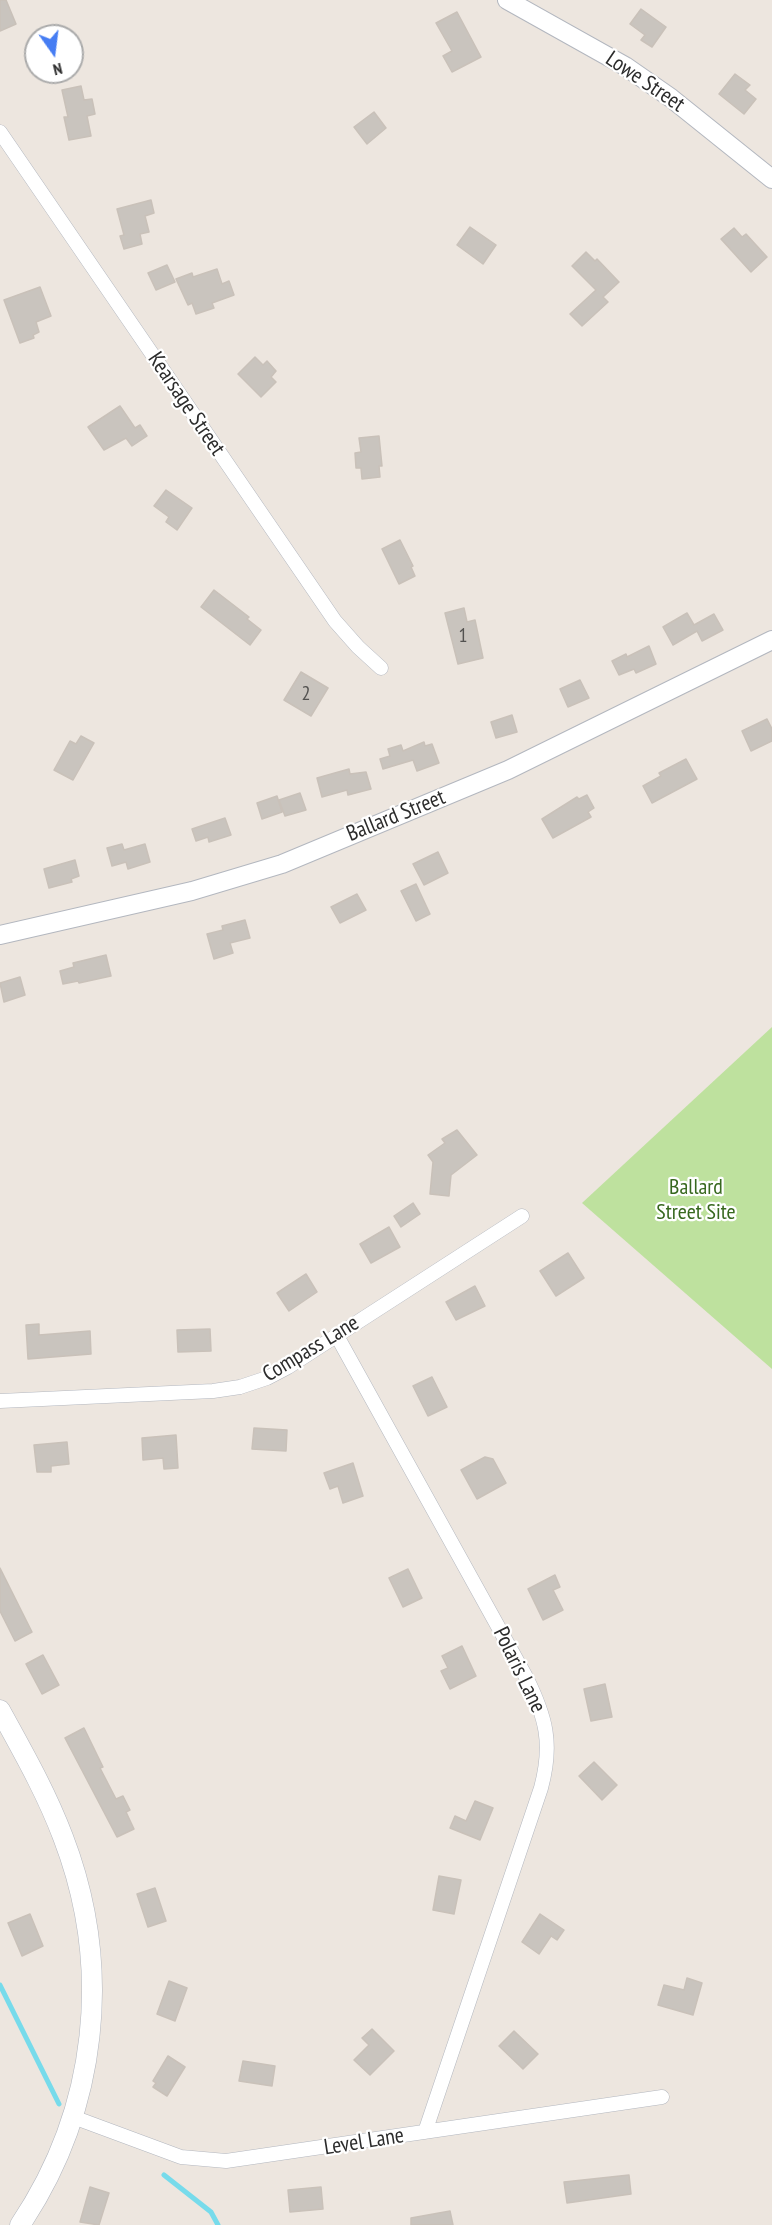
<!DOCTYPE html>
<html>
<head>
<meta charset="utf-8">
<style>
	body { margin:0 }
	#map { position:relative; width:772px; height:2225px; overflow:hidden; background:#ede6df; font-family:"PT Sans Narrow",sans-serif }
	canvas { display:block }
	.north { position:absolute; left:24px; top:24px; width:60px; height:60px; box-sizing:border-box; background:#fff; border:2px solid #ababab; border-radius:50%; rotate:166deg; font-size:16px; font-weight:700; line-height:24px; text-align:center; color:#2c2c2c }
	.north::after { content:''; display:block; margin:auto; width:21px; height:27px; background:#467df3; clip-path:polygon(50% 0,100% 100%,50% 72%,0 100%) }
</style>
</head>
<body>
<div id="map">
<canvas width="772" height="2225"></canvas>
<div class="north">N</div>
</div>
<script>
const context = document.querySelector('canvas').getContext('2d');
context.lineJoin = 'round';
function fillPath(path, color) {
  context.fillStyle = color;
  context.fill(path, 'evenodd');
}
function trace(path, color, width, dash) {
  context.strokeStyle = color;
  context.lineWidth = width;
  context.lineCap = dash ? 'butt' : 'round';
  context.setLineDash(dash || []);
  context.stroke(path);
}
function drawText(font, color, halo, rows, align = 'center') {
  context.font = font + ' "PT Sans Narrow",sans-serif';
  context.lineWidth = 4.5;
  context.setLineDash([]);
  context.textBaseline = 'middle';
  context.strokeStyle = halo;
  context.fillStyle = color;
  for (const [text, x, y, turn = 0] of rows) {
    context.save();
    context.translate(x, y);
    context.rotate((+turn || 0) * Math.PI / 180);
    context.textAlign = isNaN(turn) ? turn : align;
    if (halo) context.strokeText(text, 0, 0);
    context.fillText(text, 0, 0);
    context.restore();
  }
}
fillPath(new Path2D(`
	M 772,1027 L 772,1369 L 582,1203 Z`), '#bee19e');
trace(new Path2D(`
	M 0,1985 L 59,2104
	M 164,2175 L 211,2212 L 218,2225`), '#77dbeb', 5);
const building = new Path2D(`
	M 0,0 L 6,0 L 16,24 L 0,31 Z
	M 641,9 L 666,27 L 652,47 L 641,40 L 645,35 L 630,24 Z
	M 457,12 L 481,57 L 452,72 L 443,56 L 452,51 L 436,23 Z
	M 735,74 L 750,85 L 745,90 L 756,99 L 744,114 L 719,94 Z
	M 81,86 L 84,100 L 92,99 L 95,114 L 87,116 L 91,136 L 69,140 L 64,117 L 68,117 L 62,90 Z
	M 374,112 L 386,128 L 367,144 L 354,127 Z
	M 151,200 L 154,213 L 145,216 L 149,232 L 140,234 L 142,244 L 124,249 L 120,236 L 124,235 L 117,209 Z
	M 470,227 L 496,245 L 483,264 L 457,245 Z
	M 734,228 L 742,237 L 746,234 L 767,257 L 751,272 L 721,239 Z
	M 586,252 L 595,261 L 597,259 L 619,282 L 603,297 L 608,302 L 582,326 L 570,314 L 596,290 L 572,266 Z
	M 167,265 L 175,282 L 156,290 L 148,273 Z
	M 217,269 L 222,284 L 229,281 L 234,295 L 212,303 L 214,308 L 196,314 L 192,303 L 188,305 L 176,279 L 192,273 L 193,277 Z
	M 40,287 L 51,316 L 36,322 L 39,332 L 33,335 L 34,338 L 20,343 L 4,300 Z
	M 255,357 L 263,365 L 267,361 L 276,371 L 271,377 L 276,382 L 261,397 L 238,374 Z
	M 120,406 L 135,428 L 140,425 L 147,436 L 132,446 L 126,438 L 104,450 L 88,427 Z
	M 379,436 L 382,466 L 379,466 L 380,477 L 362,479 L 361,468 L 356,468 L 355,453 L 361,452 L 359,438 Z
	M 166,490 L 192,508 L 177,530 L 166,522 L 169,517 L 154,506 Z
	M 400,540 L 413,566 L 411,567 L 415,576 L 399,584 L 382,549 Z
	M 214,590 L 249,617 L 247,619 L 261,630 L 250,645 L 201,607 Z
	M 464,608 L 467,622 L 475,620 L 483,658 L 458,664 L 445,613 Z
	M 687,613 L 694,625 L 714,614 L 723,630 L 702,641 L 697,631 L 673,645 L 663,627 Z
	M 649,646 L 656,664 L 636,673 L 634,669 L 619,675 L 612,661 L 626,654 L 627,657 Z
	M 301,672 L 328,688 L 311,716 L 284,700 Z
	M 580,680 L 589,698 L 568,707 L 560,689 Z
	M 512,715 L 517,732 L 496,738 L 491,722 Z
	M 767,719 L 772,729 L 772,741 L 751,751 L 742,731 Z
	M 81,736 L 94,743 L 73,780 L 54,770 L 70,741 L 76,744 Z
	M 424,742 L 425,746 L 432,744 L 439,763 L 417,771 L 413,760 L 383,769 L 380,759 L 390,756 L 388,749 L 401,745 L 403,751 Z
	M 686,759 L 697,779 L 652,803 L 643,786 L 661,776 L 659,773 Z
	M 349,769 L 350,774 L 366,772 L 371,789 L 348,795 L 347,790 L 322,797 L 317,778 Z
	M 300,793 L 306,810 L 285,816 L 279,800 Z
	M 587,795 L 594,808 L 588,812 L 591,817 L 553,838 L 542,819 L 577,797 L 579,799 Z
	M 277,796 L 282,812 L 262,819 L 257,803 Z
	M 225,818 L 231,835 L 209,842 L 208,837 L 196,841 L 192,829 Z
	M 122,844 L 124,850 L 145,844 L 150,862 L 128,869 L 126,862 L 112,866 L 107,848 Z
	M 438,852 L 448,873 L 424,885 L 413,864 Z
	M 75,860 L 79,876 L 71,879 L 72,882 L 49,888 L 44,869 Z
	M 416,884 L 430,914 L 416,921 L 401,891 Z
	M 357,894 L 366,910 L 340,923 L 331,907 Z
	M 245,920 L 250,938 L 230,943 L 233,953 L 214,959 L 207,934 L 223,930 L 222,926 Z
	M 106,955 L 111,976 L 79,983 L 78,981 L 63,984 L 60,971 L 74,967 L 73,963 Z
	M 20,977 L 25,995 L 4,1002 L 0,983 Z
	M 457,1130 L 477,1155 L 451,1175 L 449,1196 L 430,1194 L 433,1162 L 428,1155 L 445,1143 L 442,1139 Z
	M 413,1203 L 420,1214 L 401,1227 L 394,1216 Z
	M 389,1227 L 400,1247 L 371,1263 L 360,1244 Z
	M 568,1253 L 584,1278 L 556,1296 L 540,1271 Z
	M 306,1274 L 317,1292 L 289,1311 L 277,1293 Z
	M 475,1286 L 485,1306 L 456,1320 L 446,1302 Z
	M 39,1324 L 39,1335 L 90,1331 L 91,1354 L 28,1359 L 26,1325 Z
	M 210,1329 L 211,1351 L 178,1352 L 177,1330 Z
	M 432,1377 L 447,1407 L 428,1416 L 413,1386 Z
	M 254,1428 L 287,1430 L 286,1451 L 252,1449 Z
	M 176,1435 L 178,1468 L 164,1469 L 163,1458 L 143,1460 L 142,1438 Z
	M 67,1442 L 69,1464 L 51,1466 L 51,1472 L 37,1472 L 34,1445 Z
	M 485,1457 L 493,1459 L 506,1483 L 477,1499 L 461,1470 Z
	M 353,1463 L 363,1496 L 343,1503 L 338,1486 L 330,1489 L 324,1473 Z
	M 0,1568 L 32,1632 L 15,1641 L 0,1611 Z
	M 408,1569 L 422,1598 L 403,1607 L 389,1578 Z
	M 555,1575 L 560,1587 L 553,1590 L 563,1610 L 543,1620 L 528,1589 Z
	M 462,1646 L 476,1676 L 450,1689 L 441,1671 L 448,1668 L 442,1656 Z
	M 43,1655 L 59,1685 L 42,1694 L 26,1664 Z
	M 605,1684 L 612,1717 L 591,1721 L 584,1689 Z
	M 84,1728 L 103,1767 L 100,1768 L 116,1799 L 123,1796 L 130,1810 L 126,1812 L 134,1829 L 117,1837 L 65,1738 Z
	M 594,1762 L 617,1785 L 602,1800 L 579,1776 Z
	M 475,1801 L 493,1808 L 480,1840 L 450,1828 L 455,1816 L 466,1821 Z
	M 439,1876 L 461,1880 L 454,1914 L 433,1910 Z
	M 155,1888 L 166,1921 L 148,1927 L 137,1894 Z
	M 30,1914 L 43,1946 L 22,1956 L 8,1923 Z
	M 540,1914 L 564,1930 L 557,1940 L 551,1936 L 539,1954 L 522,1942 Z
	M 687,1978 L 702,1983 L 693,2015 L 658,2005 L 664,1985 L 684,1990 Z
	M 169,1981 L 187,1988 L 175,2021 L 157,2014 Z
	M 372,2029 L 394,2051 L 370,2075 L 354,2060 L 369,2045 L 362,2038 Z
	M 514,2031 L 538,2054 L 523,2069 L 499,2046 Z
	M 168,2056 L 185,2067 L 167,2096 L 153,2087 L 156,2083 L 153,2081 Z
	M 243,2061 L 275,2066 L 272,2086 L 239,2081 Z
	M 629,2175 L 631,2194 L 567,2203 L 564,2182 Z
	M 90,2187 L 109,2193 L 99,2225 L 80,2222 Z
	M 321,2187 L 323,2209 L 290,2212 L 288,2190 Z
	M 450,2211 L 453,2225 L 411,2225 L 411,2218 Z`);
fillPath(building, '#c9c4be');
trace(building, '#c9c1b9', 1.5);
const minor = new Path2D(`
	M 0,132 L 335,621 L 358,647 L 381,668
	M 337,1336 L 526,1677 C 546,1717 553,1744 541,1788 L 425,2132
	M 0,1401 L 213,1391 L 240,1387 L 267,1378 L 288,1367 L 522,1216
	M 73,2117 L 181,2157 L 226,2161 L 662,2097`);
const tertiary = new Path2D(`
	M 507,0 L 625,66 L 671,98 L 772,179
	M 0,935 L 192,891 L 282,864 L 508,770 L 772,640`);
const secondary = new Path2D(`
	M 0,1710 C 23,1752 46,1792 63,1837 C 113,1967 98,2109 20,2225`);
trace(minor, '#b3b7bf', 15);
trace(tertiary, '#b3b7bf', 20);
trace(secondary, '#b3b7bf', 21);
trace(minor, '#fff', 14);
trace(tertiary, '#fff', 18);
trace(secondary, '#fff', 20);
drawText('20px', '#535250', null, [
	["1",463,636],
	["2",306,694]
]);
drawText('22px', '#2c2c2c', '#fff', [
	["Lowe Street",645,82,34],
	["Kearsage Street",186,404,56],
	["Ballard Street",396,816,-22],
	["Compass Lane",311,1349,-31],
	["Polaris Lane",519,1670,64],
	["Level Lane",364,2142,-9]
]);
drawText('22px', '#37681e', '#fff', [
	["Ballard",696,1188],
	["Street Site",696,1213]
]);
</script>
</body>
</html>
